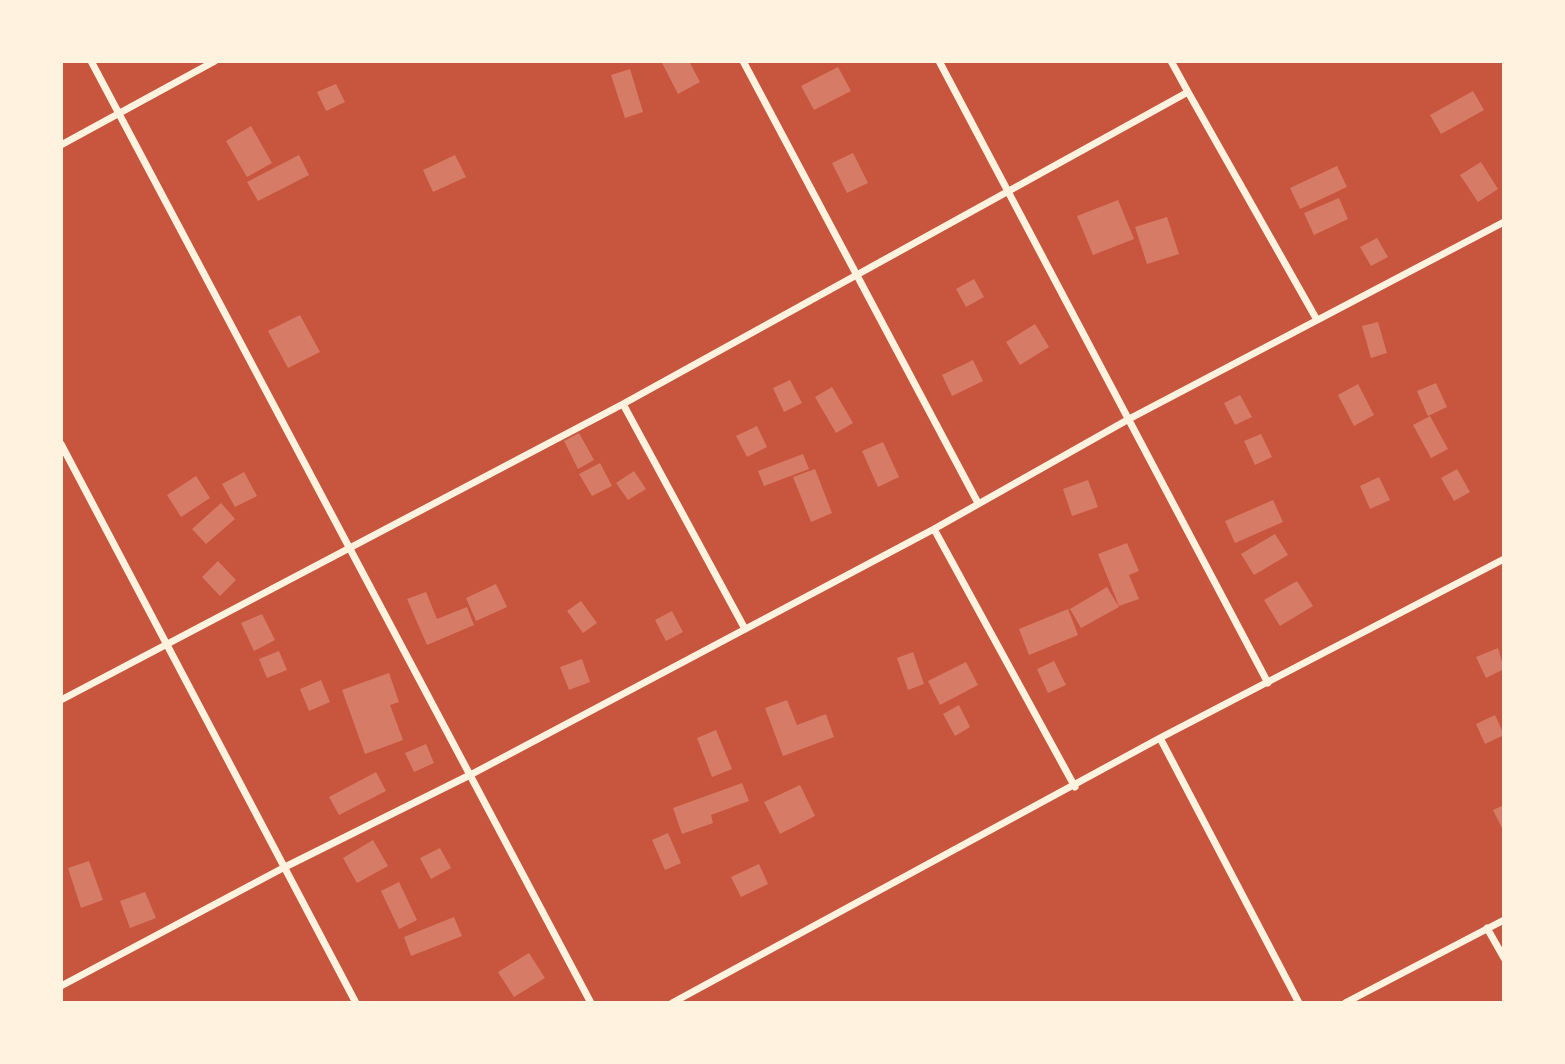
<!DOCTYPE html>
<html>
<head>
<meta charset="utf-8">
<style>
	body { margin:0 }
	#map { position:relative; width:1565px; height:1064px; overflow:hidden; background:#c8553d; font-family:"DejaVu Sans",sans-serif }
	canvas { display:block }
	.frame { position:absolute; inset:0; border:63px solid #fff3e0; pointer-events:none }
</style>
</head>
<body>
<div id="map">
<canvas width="1565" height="1064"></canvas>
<div class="frame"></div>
</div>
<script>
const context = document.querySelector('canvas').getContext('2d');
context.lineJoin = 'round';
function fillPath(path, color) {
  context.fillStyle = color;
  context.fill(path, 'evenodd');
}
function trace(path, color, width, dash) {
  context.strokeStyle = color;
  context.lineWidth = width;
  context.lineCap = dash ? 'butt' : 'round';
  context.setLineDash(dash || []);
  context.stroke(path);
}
fillPath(new Path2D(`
	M 661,61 L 689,61 L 700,82 L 678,94 Z
	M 838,67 L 851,91 L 814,110 L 801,86 Z
	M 630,69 L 643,112 L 625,118 L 611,75 Z
	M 336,84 L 345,102 L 326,111 L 317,92 Z
	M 1473,91 L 1484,110 L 1441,134 L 1430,115 Z
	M 251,126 L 272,163 L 247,177 L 226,141 Z
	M 853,153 L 868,183 L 847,193 L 832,163 Z
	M 299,155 L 309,175 L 258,201 L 247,182 Z
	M 455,155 L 466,177 L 433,192 L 423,170 Z
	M 1481,162 L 1498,189 L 1478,202 L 1460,175 Z
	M 1337,166 L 1347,187 L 1300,209 L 1290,188 Z
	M 1339,198 L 1348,219 L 1314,235 L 1304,213 Z
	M 1118,200 L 1134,239 L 1093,255 L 1077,216 Z
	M 1167,217 L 1179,254 L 1147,264 L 1135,227 Z
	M 1377,238 L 1388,257 L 1371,266 L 1360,247 Z
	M 974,279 L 984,297 L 966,307 L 956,289 Z
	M 300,315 L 320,352 L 288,368 L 268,331 Z
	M 1378,322 L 1387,353 L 1371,358 L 1362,326 Z
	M 1035,324 L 1049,347 L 1020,365 L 1006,342 Z
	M 973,360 L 983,381 L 952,396 L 942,375 Z
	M 790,380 L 802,403 L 784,412 L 773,388 Z
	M 1436,383 L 1447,407 L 1428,416 L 1417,391 Z
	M 1358,384 L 1374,415 L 1354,426 L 1338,395 Z
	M 832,387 L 853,423 L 836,433 L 815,397 Z
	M 1240,395 L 1252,417 L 1235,425 L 1224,403 Z
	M 1430,416 L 1448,449 L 1431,458 L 1413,425 Z
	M 757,426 L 767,447 L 747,457 L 736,436 Z
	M 579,433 L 594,460 L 578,469 L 564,441 Z
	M 1261,434 L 1272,457 L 1255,465 L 1244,441 Z
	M 883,442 L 899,477 L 878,487 L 862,451 Z
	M 803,454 L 809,469 L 764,486 L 758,471 Z
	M 600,463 L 612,486 L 592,496 L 579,474 Z
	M 815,469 L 832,513 L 811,522 L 793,477 Z
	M 1457,469 L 1470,492 L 1454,501 L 1441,478 Z
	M 634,471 L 646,489 L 628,500 L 616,483 Z
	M 244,472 L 257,496 L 235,507 L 222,484 Z
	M 196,476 L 210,498 L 181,517 L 167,495 Z
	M 1379,477 L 1390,500 L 1370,509 L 1360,486 Z
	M 1088,480 L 1098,507 L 1072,516 L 1063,489 Z
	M 1273,500 L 1283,522 L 1235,543 L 1225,521 Z
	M 221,503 L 235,519 L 206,544 L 192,529 Z
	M 1275,534 L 1288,555 L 1254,575 L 1241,554 Z
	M 1127,543 L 1139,571 L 1129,575 L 1139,599 L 1119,606 L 1098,554 Z
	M 218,561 L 236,580 L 220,596 L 202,577 Z
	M 1297,581 L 1313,606 L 1280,626 L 1264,600 Z
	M 496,584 L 507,607 L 476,621 L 466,598 Z
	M 1107,587 L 1119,607 L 1081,628 L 1070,609 Z
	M 426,592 L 437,619 L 467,607 L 474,625 L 427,645 L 407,599 Z
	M 581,601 L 597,623 L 583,633 L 567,611 Z
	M 1068,609 L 1078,635 L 1029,655 L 1019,629 Z
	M 672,611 L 683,632 L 666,641 L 655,620 Z
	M 262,614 L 275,640 L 254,651 L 241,623 Z
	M 1498,648 L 1504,669 L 1486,678 L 1476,657 Z
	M 279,651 L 287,670 L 267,678 L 259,659 Z
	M 913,652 L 924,684 L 908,690 L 897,658 Z
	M 582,659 L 590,682 L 569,690 L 560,667 Z
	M 1054,661 L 1066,685 L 1048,693 L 1037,669 Z
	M 966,662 L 978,685 L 940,705 L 928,681 Z
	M 389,673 L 399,702 L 390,705 L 403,740 L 365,754 L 342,690 Z
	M 321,680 L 330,702 L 309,711 L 300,689 Z
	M 787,700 L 797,725 L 826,714 L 834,737 L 783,756 L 765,708 Z
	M 959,705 L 970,727 L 955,736 L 943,714 Z
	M 1495,715 L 1504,735 L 1485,744 L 1476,724 Z
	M 716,730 L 732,769 L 712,777 L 697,738 Z
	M 426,744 L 434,763 L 414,772 L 405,753 Z
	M 376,772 L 386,791 L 339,815 L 329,797 Z
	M 742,783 L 749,801 L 711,815 L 713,823 L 682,834 L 673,808 Z
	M 800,785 L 815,816 L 780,834 L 764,802 Z
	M 1504,805 L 1504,832 L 1493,810 Z
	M 668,833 L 681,863 L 665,870 L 652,840 Z
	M 373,840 L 388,866 L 357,883 L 343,858 Z
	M 440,848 L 451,868 L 431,879 L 420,858 Z
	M 89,861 L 103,900 L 81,908 L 68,868 Z
	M 759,864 L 768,884 L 741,897 L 731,877 Z
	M 399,882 L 417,920 L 399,929 L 381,891 Z
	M 145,892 L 156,918 L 130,928 L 120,901 Z
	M 454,917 L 462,936 L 411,956 L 404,937 Z
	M 529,953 L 545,978 L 514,997 L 498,972 Z`), '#d67c66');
trace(new Path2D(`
	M 91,61 L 591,1003
	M 743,61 L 978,503
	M 939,61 L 1268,683
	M 1171,61 L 1188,92
	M 61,145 L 215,61
	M 623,404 L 745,629
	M 61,444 L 356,1003
	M 934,529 L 1075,787
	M 61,700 L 623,404 L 1188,92 L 1317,320
	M 1160,738 L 1299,1003
	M 1487,928 L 1504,958
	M 61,986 L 283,868 L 472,774 L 934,529 L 1129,419 L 1504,222
	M 672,1003 L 1160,738 L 1504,559
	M 1345,1003 L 1504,920`), '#fff3e0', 7);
</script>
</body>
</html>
